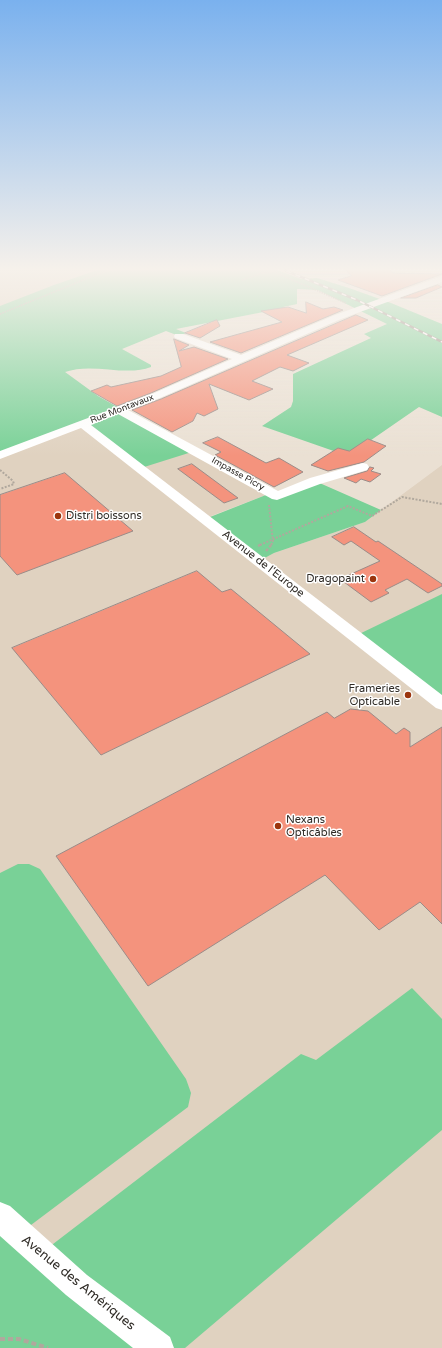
<!DOCTYPE html>
<html>
<head>
<meta charset="utf-8">
<style>
	body { margin:0 }
	canvas { display:block; background:#eae0d3 }
</style>
</head>
<body>
<canvas width="442" height="1348"></canvas>
<script>
const context = document.querySelector('canvas').getContext('2d');
context.lineJoin = 'round';
function fillPath(path, color) {
  context.fillStyle = color;
  context.fill(path, 'evenodd');
}
function trace(path, color, width, dash) {
  context.strokeStyle = color;
  context.lineWidth = width;
  context.lineCap = dash ? 'butt' : 'round';
  context.setLineDash(dash || []);
  context.stroke(path);
}
function drawText(font, color, halo, rows, align = 'center') {
  context.font = font + ' "Varela Round",sans-serif';
  context.lineWidth = 3;
  context.setLineDash([]);
  context.textBaseline = 'middle';
  context.strokeStyle = halo;
  context.fillStyle = color;
  for (const [text, x, y, turn = 0] of rows) {
    context.save();
    context.translate(x, y);
    context.rotate((+turn || 0) * Math.PI / 180);
    context.textAlign = isNaN(turn) ? turn : align;
    if (halo) context.strokeText(text, 0, 0);
    context.fillText(text, 0, 0);
    context.restore();
  }
}
fillPath(new Path2D(`
	M 0,267 L 267,267 L 71,363 L 65,372 L 117,411 L 271,493 L 211,516 L 266,557 L 274,553 L 365,522 L 442,465 L 442,1348 L 0,1348 Z`), '#e0d2c0');
fillPath(new Path2D(`
	M 106,267 L 270,267 L 301,279 L 317,278 L 349,288 L 391,303 L 442,324 L 442,417 L 419,407 L 348,456 L 262,426 L 291,407 L 293,401 L 293,374 L 371,338 L 364,334 L 387,324 L 318,290 L 297,289 L 297,304 L 283,307 L 284,308 L 176,329 L 186,333 L 179,336 L 166,331 L 122,349 L 151,365 L 151,367 C 126,377 92,362 65,372 L 98,396 L 195,451 L 141,468 L 83,424 L 0,455 L 0,306 L 54,285 Z
	M 315,481 L 381,510 L 365,522 L 274,553 L 259,561 L 205,519 L 271,493 L 277,495 Z
	M 442,594 L 442,704 L 355,636 Z
	M 18,864 L 29,864 L 40,869 L 186,1079 L 191,1093 L 188,1107 L 19,1234 L 40,1254 L 301,1054 L 316,1060 L 412,988 L 442,1019 L 442,1130 L 185,1348 L 0,1348 L 0,873 Z`), '#79d197');
const building = new Path2D(`
	M 343,267 L 387,267 L 393,273 L 442,274 L 382,296 L 338,280 L 351,276 Z
	M 438,285 L 442,287 L 416,298 L 401,298 Z
	M 306,302 L 323,309 L 334,307 L 343,310 L 241,353 L 210,342 L 282,322 L 261,311 L 288,307 L 306,313 Z
	M 356,315 L 368,320 L 287,355 L 309,363 L 293,371 L 280,367 L 252,381 L 273,389 L 249,400 L 209,384 L 218,409 L 204,416 L 197,413 L 193,421 L 172,432 L 132,410 L 161,399 Z
	M 217,320 L 220,326 L 200,338 L 185,333 Z
	M 174,339 L 189,345 L 179,351 L 194,347 L 228,359 L 151,393 L 117,406 L 91,391 L 107,385 L 111,387 L 161,376 L 181,367 Z
	M 218,437 L 266,463 L 279,458 L 303,472 L 274,487 L 215,455 L 221,452 L 203,443 Z
	M 368,439 L 386,446 L 364,462 L 328,471 L 311,465 L 338,448 L 349,451 Z
	M 192,464 L 238,498 L 224,503 L 178,469 Z
	M 370,467 L 374,468 L 371,471 L 381,474 L 370,482 L 361,479 L 356,483 L 344,478 L 367,471 Z
	M 65,473 L 133,531 L 17,575 L 0,556 L 0,495 Z
	M 354,527 L 376,542 L 378,541 L 442,584 L 442,586 L 428,593 L 407,579 L 385,590 L 389,593 L 371,602 L 340,579 L 380,561 L 351,541 L 344,545 L 332,537 Z
	M 197,571 L 222,592 L 231,589 L 310,654 L 101,755 L 12,648 Z
	M 351,709 L 368,711 L 396,734 L 404,728 L 410,732 L 410,747 L 442,727 L 442,924 L 420,902 L 379,930 L 325,875 L 148,986 L 56,856 L 327,712 L 334,718 Z`);
fillPath(building, '#f4937d');
trace(building, '#9b8c88', 1);
trace(new Path2D(`
	M 242,280 L 262,273 L 274,272 L 346,303
	M 0,314 L 98,274 L 121,267`), '#b0a89d', 1.5, [1.5, 1]);
trace(new Path2D(`
	M 0,470 L 13,481 L 14,484 L 0,489
	M 269,505 L 273,542 L 271,545
	M 260,545 L 348,506 L 372,516 L 402,497 L 442,504`), '#b0a89d', 2, [2, 1.5]);
trace(new Path2D(`
	M 258,546 L 262,544
	M 266,551 L 272,544`), '#b0a89d', 2.5, [3, 2]);
trace(new Path2D(`
	M 0,1339 L 19,1339 L 48,1348`), '#b0a89d', 4, [5, 3]);
fillPath(new Path2D(`
	M 442,276 L 442,282 L 341,319 L 160,398 L 128,410 L 278,491 L 310,478 L 363,463 L 367,464 L 369,467 L 367,470 L 320,484 L 277,500 L 272,499 L 118,414 L 91,425 L 442,695 L 442,710 L 436,708 L 81,428 L 0,459 L 0,451 L 152,394 L 232,359 L 175,338 L 174,336 L 175,334 L 183,334 L 241,355 L 335,315 Z
	M 0,1202 L 10,1206 L 87,1275 L 170,1337 L 174,1348 L 133,1348 L 66,1295 L 0,1236 Z`), '#fff');
const rail = new Path2D(`
	M 277,267 L 357,300 L 442,342`);
trace(rail, '#938c83', 2.5);
trace(rail, '#fff', 1.5, [5]);
const sky = context.createLinearGradient(0, 0, 0, 456);
sky.addColorStop(0, '#7ab1ee');
sky.addColorStop(0.59, '#f6f1eb');
sky.addColorStop(1, '#f6f1eb00');
context.fillStyle = sky;
context.fillRect(0, 0, 442, 456);
for (const [x, y, r, color] of [
	[58,516,4,"#9b350e"],
	[373,579,4,"#9b350e"],
	[408,695,4,"#9b350e"],
	[278,826,4,"#9b350e"]
]) {
  const dot = new Path2D();
  dot.arc(x, y, r, 0, 2 * Math.PI);
  context.fillStyle = color;
  context.fill(dot);
  trace(dot, '#fff', 1.5);
}
drawText('9px', '#2f2b26', '#fff', [
	["Rue Montavaux",122,409,-21],
	["Impasse Picry",238,474,29]
]);
drawText('11px', '#2f2b26', '#fff', [
	["Distri boissons",66,516],
	["Dragopaint",365,579,"right"],
	["Frameries",400,689,"right"],
	["Opticable",400,702,"right"],
	["Nexans",286,820],
	["Opticâbles",286,833]
], 'left');
drawText('11px', '#2f2b26', '#fff', [
	["Avenue de l'Europe",263,564,38]
]);
drawText('13px', '#2f2b26', '#fff', [
	["Avenue des Amériques",78,1283,39]
]);
</script>
</body>
</html>
